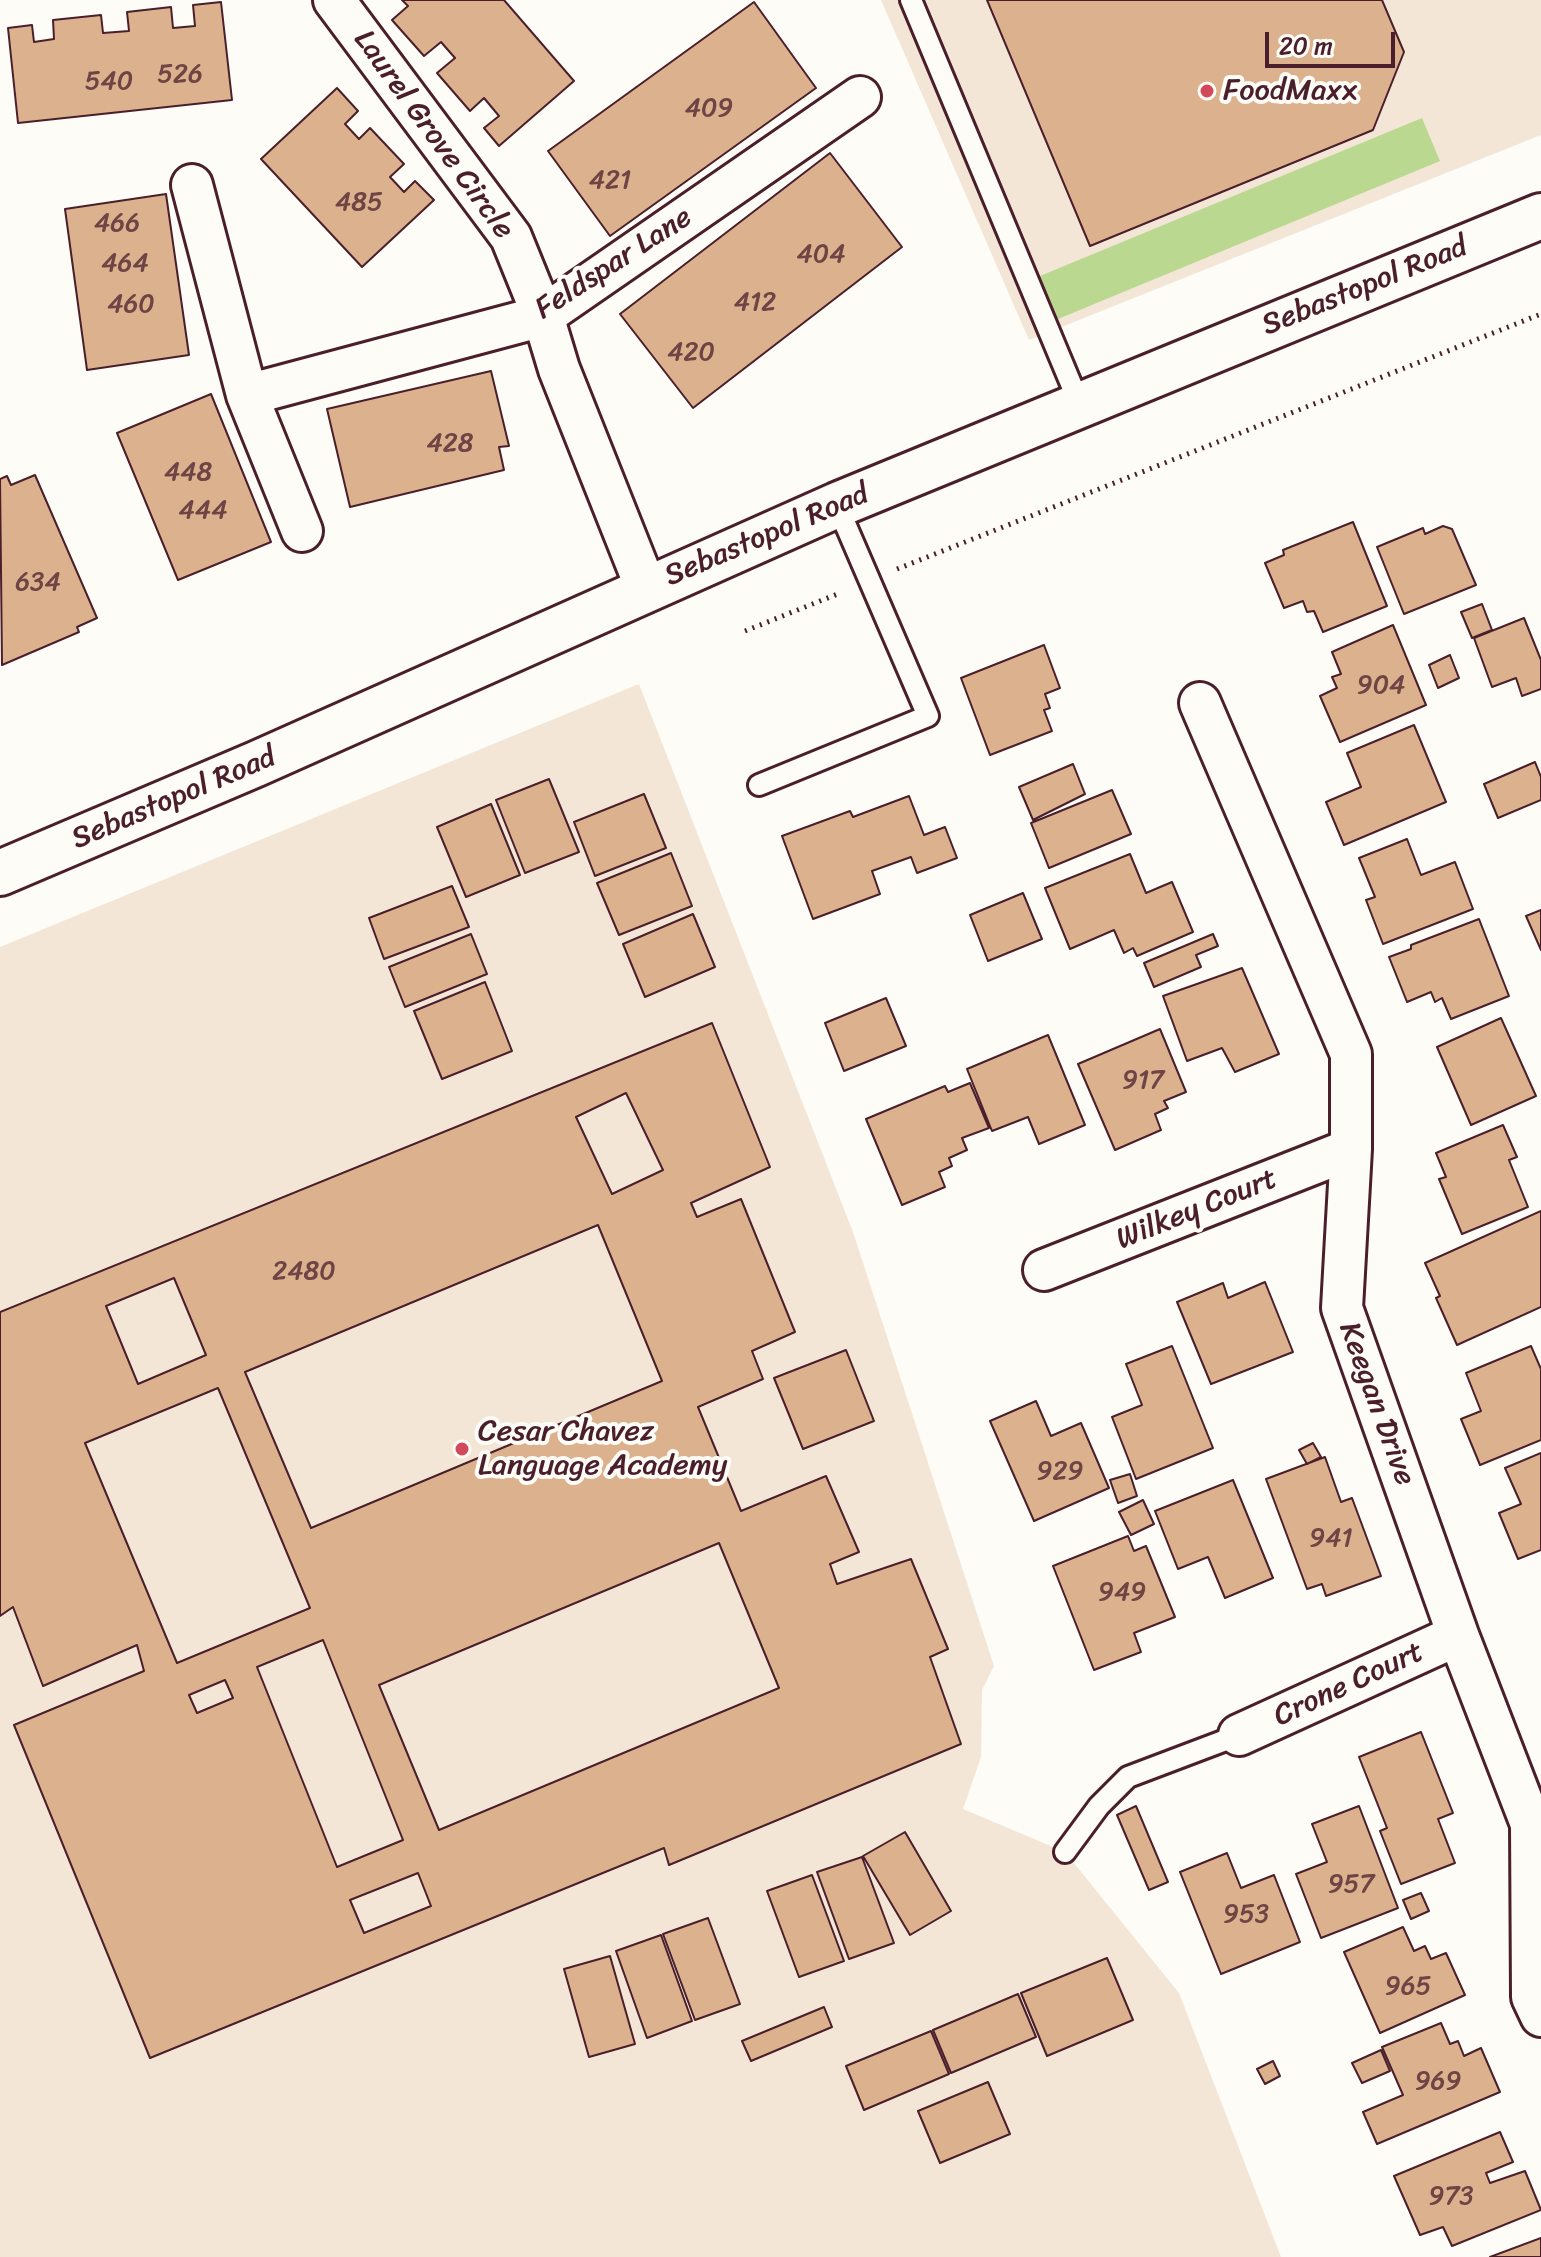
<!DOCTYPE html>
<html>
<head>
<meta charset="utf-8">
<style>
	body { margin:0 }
	#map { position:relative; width:1541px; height:2257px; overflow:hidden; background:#fdfcf7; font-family:Sriracha,sans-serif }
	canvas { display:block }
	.scale { position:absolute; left:1265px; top:32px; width:130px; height:36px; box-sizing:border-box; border:4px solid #4a1f2b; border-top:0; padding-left:10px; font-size:24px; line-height:28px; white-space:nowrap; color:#4a1f2b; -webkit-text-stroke:6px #fdfcf7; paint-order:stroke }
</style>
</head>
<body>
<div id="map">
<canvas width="1541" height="2257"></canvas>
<div class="scale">20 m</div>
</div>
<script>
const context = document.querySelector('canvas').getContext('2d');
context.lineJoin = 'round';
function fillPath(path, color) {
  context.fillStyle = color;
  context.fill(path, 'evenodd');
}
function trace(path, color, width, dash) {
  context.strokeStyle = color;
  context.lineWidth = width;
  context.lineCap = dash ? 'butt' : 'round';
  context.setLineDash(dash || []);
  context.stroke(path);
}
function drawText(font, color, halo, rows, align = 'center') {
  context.font = font + ' Sriracha,sans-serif';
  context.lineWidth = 8;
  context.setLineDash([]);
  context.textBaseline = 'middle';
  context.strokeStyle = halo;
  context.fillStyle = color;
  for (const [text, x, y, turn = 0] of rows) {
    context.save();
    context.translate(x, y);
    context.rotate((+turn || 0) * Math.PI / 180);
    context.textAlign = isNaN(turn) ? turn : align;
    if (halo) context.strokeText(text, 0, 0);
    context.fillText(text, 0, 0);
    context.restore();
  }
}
fillPath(new Path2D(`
	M 881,0 L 1541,0 L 1541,135 L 1029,340 Z
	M 639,684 L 853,1232 L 994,1666 L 982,1690 L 981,1757 L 963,1809 L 1065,1852 L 1179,1993 L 1281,2257 L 0,2257 L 0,947 Z`), '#f3e6d7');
fillPath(new Path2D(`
	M 1422,118 L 1440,161 L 1058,319 L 1040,276 Z`), '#bbd890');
const building = new Path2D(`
	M 402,0 L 504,0 L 574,81 L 499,146 L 484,128 L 499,116 L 484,98 L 470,111 L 437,73 L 455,58 L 441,42 L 424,56 L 392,20 L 408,6 Z
	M 987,0 L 1382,0 L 1404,52 L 1373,130 L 1090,246 Z
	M 221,2 L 232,100 L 18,123 L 8,28 L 32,25 L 34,42 L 54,39 L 53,20 L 101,15 L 103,33 L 129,31 L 127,12 L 171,7 L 173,28 L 195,26 L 193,5 Z
	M 754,2 L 816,88 L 610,236 L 548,151 Z
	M 337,88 L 358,111 L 345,124 L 359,139 L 370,128 L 404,164 L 390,177 L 404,192 L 415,181 L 434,200 L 362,267 L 261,159 Z
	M 830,153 L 902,247 L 693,408 L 620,314 Z
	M 166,194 L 189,355 L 87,370 L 65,209 Z
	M 491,371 L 509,446 L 499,447 L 504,470 L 350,507 L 327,409 Z
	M 211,394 L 271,542 L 178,580 L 117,433 Z
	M 35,475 L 97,618 L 77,627 L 79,632 L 2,665 L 0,479 L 7,476 L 11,485 Z
	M 1353,522 L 1387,606 L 1323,632 L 1314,611 L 1307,612 L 1303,601 L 1284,608 L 1265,563 L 1284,555 L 1283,550 Z
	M 1443,526 L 1452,529 L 1476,585 L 1404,614 L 1377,547 L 1423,528 L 1425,534 Z
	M 1482,604 L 1492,630 L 1472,638 L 1461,612 Z
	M 1524,618 L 1541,660 L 1541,689 L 1522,696 L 1516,678 L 1492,687 L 1474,638 Z
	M 1393,625 L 1426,705 L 1340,742 L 1320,696 L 1337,688 L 1332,677 L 1341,674 L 1332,652 Z
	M 1044,645 L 1060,688 L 1045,694 L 1050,708 L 1044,710 L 1052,731 L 990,755 L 961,678 Z
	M 1450,655 L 1459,678 L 1438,688 L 1429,665 Z
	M 1414,725 L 1446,802 L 1344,845 L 1326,802 L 1361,787 L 1347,753 Z
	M 1535,762 L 1541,777 L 1541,800 L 1498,818 L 1484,784 Z
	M 1073,764 L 1085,794 L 1033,820 L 1019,787 Z
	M 549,779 L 579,852 L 525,873 L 496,800 Z
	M 1112,790 L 1131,834 L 1049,868 L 1031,823 Z
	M 644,794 L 666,848 L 595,876 L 574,822 Z
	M 909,796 L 924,835 L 945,827 L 957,858 L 917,873 L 911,857 L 872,871 L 880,894 L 813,919 L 782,836 L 850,811 L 853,817 Z
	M 491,804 L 520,875 L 466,897 L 437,827 Z
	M 1407,839 L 1421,875 L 1455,862 L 1473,909 L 1383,944 L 1366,900 L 1375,897 L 1359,858 Z
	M 671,853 L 692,906 L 619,935 L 597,883 Z
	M 1130,854 L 1146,893 L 1172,882 L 1193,932 L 1137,956 L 1133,948 L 1124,953 L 1114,930 L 1070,949 L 1045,888 Z
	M 452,886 L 469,927 L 384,959 L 369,918 Z
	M 1023,893 L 1042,939 L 988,961 L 970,915 Z
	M 1541,910 L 1541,950 L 1526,916 Z
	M 693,914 L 715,967 L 645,997 L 623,944 Z
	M 1479,919 L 1509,996 L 1451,1019 L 1442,998 L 1435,1002 L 1431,992 L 1407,1002 L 1389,957 L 1411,949 L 1411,945 Z
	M 471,934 L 487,974 L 405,1007 L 389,967 Z
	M 1213,934 L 1218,946 L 1196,955 L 1201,967 L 1154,987 L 1144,963 Z
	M 1242,968 L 1279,1054 L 1235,1072 L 1222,1048 L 1187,1061 L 1163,996 Z
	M 485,982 L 512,1051 L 442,1079 L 414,1011 Z
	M 886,998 L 906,1046 L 844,1071 L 825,1023 Z
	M 1501,1018 L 1536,1096 L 1471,1125 L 1437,1047 Z
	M 712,1023 L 770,1167 L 691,1203 L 697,1217 L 741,1199 L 795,1332 L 752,1351 L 763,1379 L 698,1407 L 741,1511 L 826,1476 L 859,1552 L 830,1564 L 837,1584 L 911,1559 L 948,1649 L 930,1657 L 961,1744 L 669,1865 L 664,1848 L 150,2058 L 14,1725 L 144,1671 L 137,1645 L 43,1686 L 13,1607 L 0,1616 L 0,1312 ZM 626,1093 L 663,1170 L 612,1194 L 576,1117 ZM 598,1225 L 662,1381 L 311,1528 L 245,1372 ZM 174,1278 L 206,1355 L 138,1384 L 106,1306 ZM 218,1388 L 310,1608 L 177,1663 L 85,1443 ZM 719,1543 L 779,1688 L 439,1830 L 379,1685 ZM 323,1640 L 403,1840 L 337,1867 L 257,1667 ZM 225,1680 L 233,1698 L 197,1713 L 189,1695 ZM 418,1873 L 431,1906 L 364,1933 L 350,1900 Z
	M 1160,1029 L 1186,1092 L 1164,1101 L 1168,1108 L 1155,1114 L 1161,1130 L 1115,1150 L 1078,1064 Z
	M 1048,1035 L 1085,1125 L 1039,1144 L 1028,1117 L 992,1131 L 967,1069 Z
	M 970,1083 L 989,1128 L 962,1138 L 967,1150 L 949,1158 L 952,1166 L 939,1172 L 945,1187 L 902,1205 L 866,1119 L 945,1086 L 948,1092 Z
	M 1503,1125 L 1517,1157 L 1509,1160 L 1528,1207 L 1462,1234 L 1439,1179 L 1446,1177 L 1436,1153 Z
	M 1541,1211 L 1541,1307 L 1457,1345 L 1436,1298 L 1440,1296 L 1425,1263 Z
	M 1265,1282 L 1293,1352 L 1211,1384 L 1177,1302 L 1223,1283 L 1228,1298 Z
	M 1172,1346 L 1213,1448 L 1136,1479 L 1112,1417 L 1142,1405 L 1126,1364 Z
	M 1531,1346 L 1541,1369 L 1541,1440 L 1480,1465 L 1461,1419 L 1481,1411 L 1466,1373 Z
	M 846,1350 L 874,1421 L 803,1449 L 774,1378 Z
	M 1036,1401 L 1051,1436 L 1081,1423 L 1109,1488 L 1034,1521 L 990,1421 Z
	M 1313,1443 L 1321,1457 L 1307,1464 L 1299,1450 Z
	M 1541,1453 L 1541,1550 L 1518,1559 L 1499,1513 L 1521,1504 L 1505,1468 Z
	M 1325,1457 L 1341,1502 L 1352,1498 L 1381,1576 L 1326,1596 L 1322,1584 L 1307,1589 L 1266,1479 Z
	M 1130,1474 L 1137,1496 L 1118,1503 L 1110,1480 Z
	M 1233,1480 L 1273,1578 L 1225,1598 L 1208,1557 L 1178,1569 L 1155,1511 Z
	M 1143,1500 L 1154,1524 L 1131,1535 L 1119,1512 Z
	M 1128,1536 L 1134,1551 L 1146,1546 L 1175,1617 L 1134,1633 L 1141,1652 L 1094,1670 L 1053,1566 Z
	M 1421,1732 L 1453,1813 L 1438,1819 L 1455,1863 L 1401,1884 L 1380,1831 L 1387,1828 L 1359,1757 Z
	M 1136,1806 L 1168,1882 L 1149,1890 L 1117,1815 Z
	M 1359,1806 L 1398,1908 L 1321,1938 L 1296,1874 L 1327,1862 L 1312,1824 Z
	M 905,1832 L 951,1911 L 910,1935 L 863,1856 Z
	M 1227,1853 L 1241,1888 L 1274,1875 L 1300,1942 L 1221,1974 L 1180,1872 Z
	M 862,1857 L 894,1943 L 849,1959 L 817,1872 Z
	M 812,1875 L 844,1961 L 799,1977 L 767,1891 Z
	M 1421,1893 L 1429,1911 L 1411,1919 L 1403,1900 Z
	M 708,1918 L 740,2004 L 695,2020 L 663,1934 Z
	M 1403,1927 L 1414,1951 L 1425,1946 L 1431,1959 L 1446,1953 L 1465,1995 L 1380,2033 L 1344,1952 Z
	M 661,1935 L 692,2021 L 647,2038 L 616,1951 Z
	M 610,1956 L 635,2044 L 589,2057 L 564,1969 Z
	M 1107,1958 L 1133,2020 L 1047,2056 L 1021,1993 Z
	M 1018,1994 L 1036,2037 L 951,2073 L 933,2030 Z
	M 824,2007 L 832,2027 L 751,2061 L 742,2041 Z
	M 1441,2023 L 1450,2044 L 1458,2041 L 1464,2056 L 1481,2048 L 1500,2092 L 1377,2144 L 1363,2112 L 1403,2095 L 1382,2047 Z
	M 931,2031 L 949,2074 L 864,2110 L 846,2066 Z
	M 1381,2050 L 1390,2071 L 1362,2083 L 1352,2063 Z
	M 1273,2061 L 1280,2076 L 1265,2084 L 1257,2069 Z
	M 988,2082 L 1010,2134 L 940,2163 L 918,2111 Z
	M 1500,2132 L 1513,2162 L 1486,2173 L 1490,2183 L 1525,2171 L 1541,2210 L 1452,2246 L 1443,2227 L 1420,2235 L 1394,2176 Z
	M 1541,2238 L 1541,2257 L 1490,2257 Z`);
fillPath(building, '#dcb18d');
trace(building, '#4a1f2b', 2);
const lane = new Path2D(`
	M 911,0 L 1079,403
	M 759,785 L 928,716 L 837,505
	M 1065,1852 L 1099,1806 L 1128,1777 L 1239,1735`);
const street = new Path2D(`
	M 334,0 L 511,237 L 543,316 L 559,369 L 646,588
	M 192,185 L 247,395 L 302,531
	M 247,395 L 543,316 L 860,97
	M 1200,703 L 1351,1054 L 1351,1149 L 1342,1308 L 1458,1635 L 1531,1824 L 1532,1997 L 1541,2016
	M 1044,1270 L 1351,1149
	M 1239,1735 L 1458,1635`);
const secondary = new Path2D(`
	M 0,873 L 256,764 L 837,505 L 1541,216`);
trace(lane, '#4a1f2b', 26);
trace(street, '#4a1f2b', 46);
trace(secondary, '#4a1f2b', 50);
trace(new Path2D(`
	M 897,569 L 1541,314
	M 745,631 L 840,593`), '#4a1f2b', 5, [2, 6]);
trace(lane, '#fdfcf7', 20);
trace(street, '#fdfcf7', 40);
trace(secondary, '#fdfcf7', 44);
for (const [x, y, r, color] of [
	[1207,91,8,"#d1495b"],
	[462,1449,8,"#d1495b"]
]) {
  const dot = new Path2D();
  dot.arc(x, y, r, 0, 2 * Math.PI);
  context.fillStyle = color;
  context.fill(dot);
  trace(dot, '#fdfcf7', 3);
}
drawText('26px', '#6e4444', null, [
	["526",180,75],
	["540",109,82],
	["409",709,109],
	["421",610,181],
	["485",359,203],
	["466",117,224],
	["404",821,255],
	["464",125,264],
	["412",755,303],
	["460",131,305],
	["420",691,353],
	["428",450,444],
	["448",188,473],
	["444",203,511],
	["634",38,583],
	["904",1381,686],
	["917",1143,1081],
	["2480",304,1272],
	["929",1060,1472],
	["941",1331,1539],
	["949",1122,1593],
	["957",1351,1885],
	["953",1246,1915],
	["965",1408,1987],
	["969",1438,2082],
	["973",1451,2197]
]);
drawText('30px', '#4a1f2b', '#fdfcf7', [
	["FoodMaxx",1223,91],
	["Cesar Chavez",478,1432],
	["Language Academy",478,1466]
], 'left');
drawText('30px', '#4a1f2b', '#fdfcf7', [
	["Laurel Grove Circle",433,135,54],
	["Feldspar Lane",614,264,-33],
	["Sebastopol Road",1365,287,-22],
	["Sebastopol Road",767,536,-23],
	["Sebastopol Road",174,799,-23],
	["Wilkey Court",1197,1210,-22],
	["Keegan Drive",1376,1404,70],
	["Crone Court",1349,1685,-25]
]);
</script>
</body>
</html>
